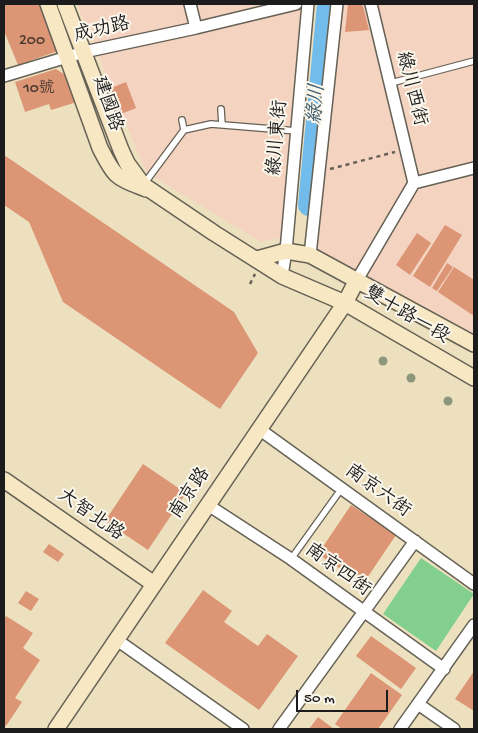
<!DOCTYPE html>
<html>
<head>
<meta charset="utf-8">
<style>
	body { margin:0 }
	#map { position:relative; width:478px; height:733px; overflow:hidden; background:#ece0bf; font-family:"Gochi Hand",sans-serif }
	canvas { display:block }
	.frame { position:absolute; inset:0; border:5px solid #1c1c1c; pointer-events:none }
	.scale { position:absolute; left:296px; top:690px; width:92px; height:22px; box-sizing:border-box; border:2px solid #1c1c1c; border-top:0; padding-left:6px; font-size:15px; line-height:18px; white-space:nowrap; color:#1c1c1c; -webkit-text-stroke:4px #fbf7ec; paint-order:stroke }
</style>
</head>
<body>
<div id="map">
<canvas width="478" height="733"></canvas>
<div class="frame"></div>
<div class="scale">50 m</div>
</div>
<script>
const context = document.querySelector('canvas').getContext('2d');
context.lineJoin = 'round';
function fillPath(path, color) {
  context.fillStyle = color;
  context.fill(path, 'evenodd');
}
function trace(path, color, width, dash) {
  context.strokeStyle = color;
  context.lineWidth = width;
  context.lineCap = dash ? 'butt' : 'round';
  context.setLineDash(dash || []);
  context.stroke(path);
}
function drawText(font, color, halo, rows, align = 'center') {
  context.font = font + ' "Gochi Hand","LXGW WenKai TC",sans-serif';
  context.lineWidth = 4;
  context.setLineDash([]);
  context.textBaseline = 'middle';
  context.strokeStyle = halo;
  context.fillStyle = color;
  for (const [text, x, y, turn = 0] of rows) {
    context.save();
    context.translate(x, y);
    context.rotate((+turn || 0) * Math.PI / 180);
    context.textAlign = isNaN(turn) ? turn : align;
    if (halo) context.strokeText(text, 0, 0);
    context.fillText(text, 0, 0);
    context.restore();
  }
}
fillPath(new Path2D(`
	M 77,4 L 302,4 L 281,238 L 261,242 L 146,172 Z
	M 341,4 L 474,4 L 474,335 L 318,251 Z`), '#f5d3c1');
fillPath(new Path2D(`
	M 421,558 L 474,594 L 436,651 L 383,614 Z`), '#83d08e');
trace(new Path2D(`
	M 309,205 L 328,4`), '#71bcea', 22);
fillPath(new Path2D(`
	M 4,4 L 40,4 L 58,51 L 18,65 L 4,31 Z
	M 348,4 L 360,4 L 363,6 L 369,30 L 345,32 Z
	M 56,69 L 70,78 L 77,102 L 51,110 L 49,104 L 25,112 L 15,82 Z
	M 126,82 L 136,108 L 116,116 L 106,90 Z
	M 4,155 L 234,312 L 258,353 L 220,409 L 63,302 L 29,222 L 4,205 Z
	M 445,225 L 462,235 L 430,287 L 413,276 Z
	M 417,233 L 431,243 L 410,275 L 396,265 Z
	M 447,263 L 453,267 L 437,291 L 432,288 Z
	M 454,267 L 474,280 L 474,316 L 438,292 Z
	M 143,464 L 186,493 L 148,550 L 105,521 Z
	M 351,505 L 396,535 L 363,584 L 318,554 Z
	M 49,544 L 64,554 L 58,562 L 43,552 Z
	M 203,590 L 232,611 L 224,622 L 258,646 L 267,634 L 298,656 L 259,710 L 165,643 Z
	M 26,591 L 39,599 L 31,611 L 18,603 Z
	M 6,616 L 33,633 L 23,648 L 40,660 L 15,698 L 22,702 L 6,726 L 4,724 L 4,620 Z
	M 371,636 L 416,668 L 401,689 L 356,656 Z
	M 474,671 L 474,711 L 455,699 Z
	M 371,673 L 402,695 L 378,729 L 342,729 L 335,724 Z
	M 318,717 L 334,729 L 309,729 Z`), '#dc9675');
const lane = new Path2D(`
	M 391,83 L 474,61
	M 221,109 L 222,125
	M 182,120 L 184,130
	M 144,184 L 184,130 L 211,124 L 297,131
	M 291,559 L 342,488`);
const street = new Path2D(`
	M 190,4 L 196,28
	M 371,4 L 414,183
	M 4,76 L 84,52 L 196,28 L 296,4
	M 310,255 L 337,4
	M 282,276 L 286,251 L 308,4
	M 357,280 L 414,183 L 474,168
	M 259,429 L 474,584
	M 208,505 L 291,559 L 444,669
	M 117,640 L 243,729
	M 418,704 L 454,729
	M 279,729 L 415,541
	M 400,729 L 474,625`);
const secondary = new Path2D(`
	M 48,4 L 100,148 C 115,178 116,177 146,189
	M 65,4 L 121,150 L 127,163 L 143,185 L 214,233 L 282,276 L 345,303 L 474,378
	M 257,259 L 286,251 L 310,255 L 474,344
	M 4,480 L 154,584
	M 56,729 L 345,303 L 357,280`);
trace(lane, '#656155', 8);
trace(street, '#656155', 14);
trace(secondary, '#656155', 18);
trace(new Path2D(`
	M 330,169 L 395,152
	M 250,284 L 255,274`), '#656155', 2.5, [4, 4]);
trace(lane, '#fff', 5.5);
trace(street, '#fff', 11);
trace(secondary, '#f7e8c3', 15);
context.fillStyle = '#8d977b';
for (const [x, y] of [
	[383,361],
	[411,378],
	[448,401]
]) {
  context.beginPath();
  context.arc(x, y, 4.5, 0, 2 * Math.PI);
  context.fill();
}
drawText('16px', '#4c3a32', null, [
	["200",32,42],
	["10號",39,90]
]);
drawText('19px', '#1c1c1c', '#fbf7ec', [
	["成功路",102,31,-13],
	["綠川西街",410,89,76],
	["建國路",106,104,71],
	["綠川東街",279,138,-85],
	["雙十路一段",406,316,30],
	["南京六街",377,492,36],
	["南京路",191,494,-56],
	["大智北路",90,516,35],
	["南京四街",337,571,36]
]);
drawText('italic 20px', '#3e5c6e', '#fbf7ec', [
	["綠川",318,104,-85]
]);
</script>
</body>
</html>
